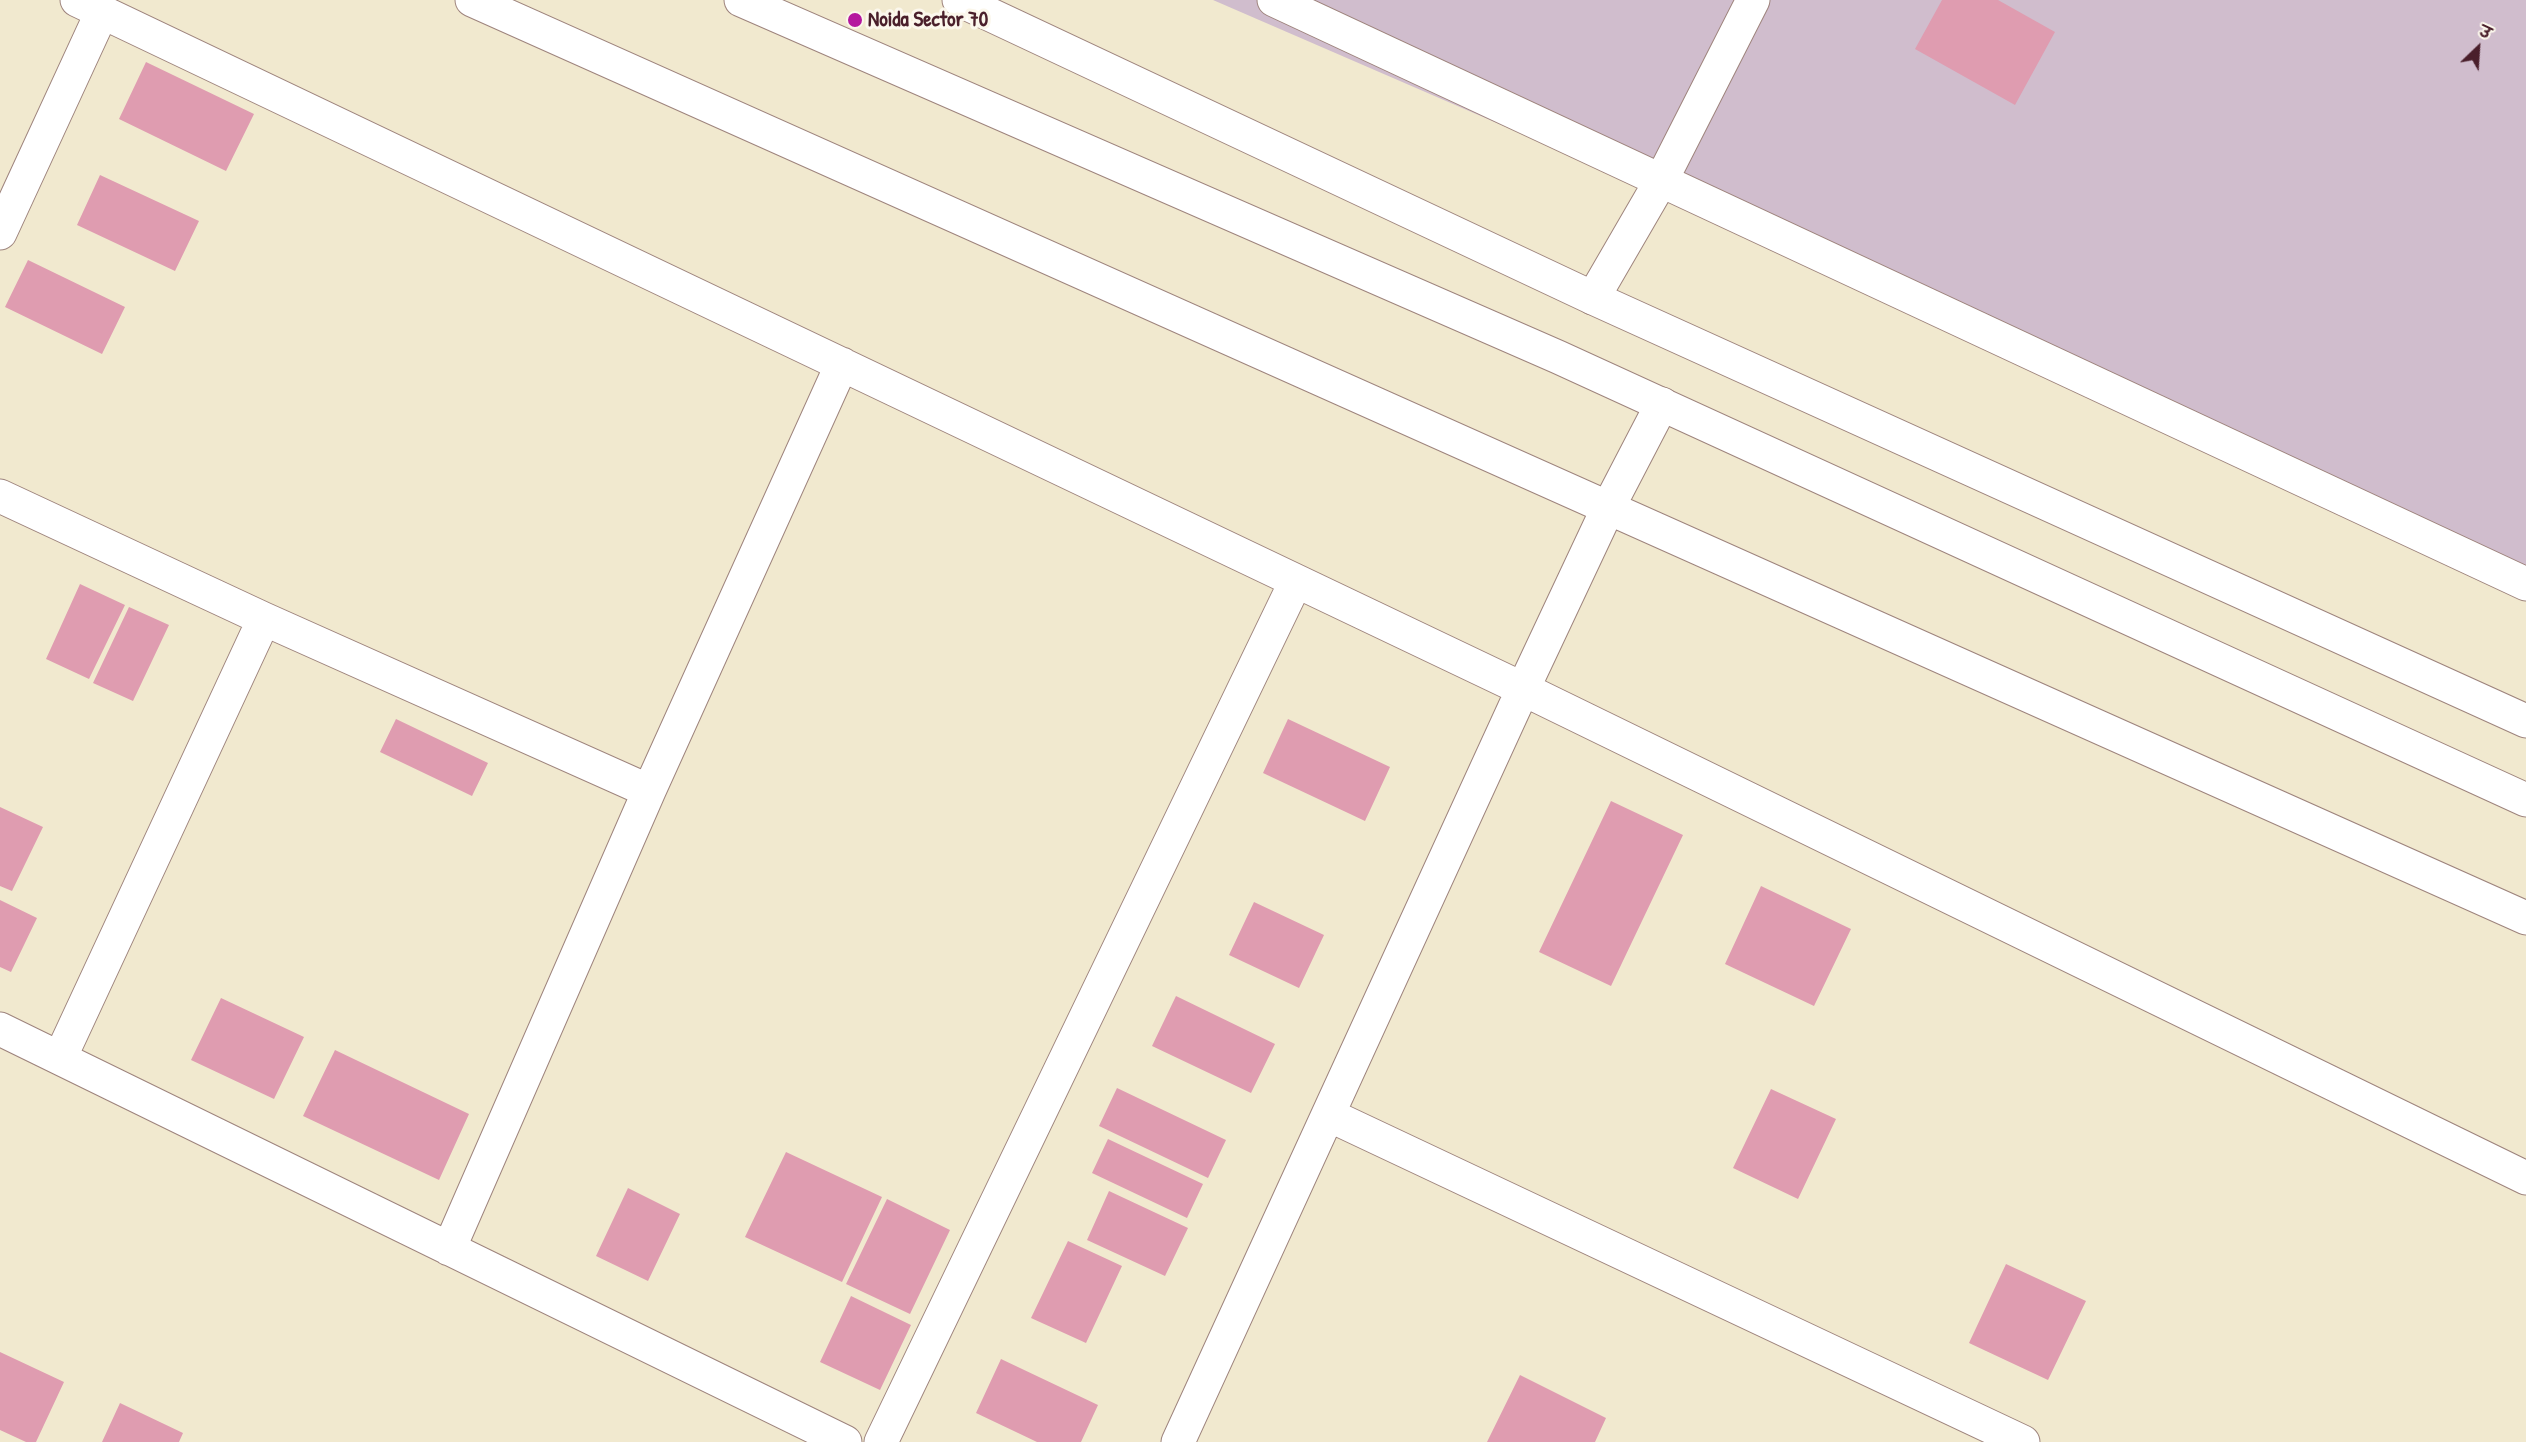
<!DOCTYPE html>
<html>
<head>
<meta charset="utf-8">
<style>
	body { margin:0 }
	#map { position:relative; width:2526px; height:1442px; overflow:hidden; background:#f1e9cf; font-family:"Patrick Hand","Playpen Sans Deva",sans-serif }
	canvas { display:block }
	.north { position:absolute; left:2448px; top:18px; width:60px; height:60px; -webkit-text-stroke:4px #fbf7ec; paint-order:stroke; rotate:25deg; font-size:16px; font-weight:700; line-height:24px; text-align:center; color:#4a1f2b }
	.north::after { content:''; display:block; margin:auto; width:21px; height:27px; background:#4a1f2b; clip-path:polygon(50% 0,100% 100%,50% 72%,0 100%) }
</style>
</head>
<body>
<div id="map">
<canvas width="2526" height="1442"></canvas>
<div class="north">उ</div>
</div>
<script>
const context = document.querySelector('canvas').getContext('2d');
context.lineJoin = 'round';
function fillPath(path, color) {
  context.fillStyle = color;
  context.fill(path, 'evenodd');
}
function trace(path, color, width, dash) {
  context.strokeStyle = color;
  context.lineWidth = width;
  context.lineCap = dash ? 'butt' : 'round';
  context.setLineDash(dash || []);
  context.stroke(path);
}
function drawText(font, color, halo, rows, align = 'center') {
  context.font = font + ' "Patrick Hand",sans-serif';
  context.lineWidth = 6;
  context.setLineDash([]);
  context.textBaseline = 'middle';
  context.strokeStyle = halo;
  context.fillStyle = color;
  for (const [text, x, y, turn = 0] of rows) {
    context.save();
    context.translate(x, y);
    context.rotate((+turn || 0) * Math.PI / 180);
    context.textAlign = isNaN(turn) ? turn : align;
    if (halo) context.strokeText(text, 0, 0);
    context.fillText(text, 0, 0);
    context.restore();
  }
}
fillPath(new Path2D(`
	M 1213,0 L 2526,0 L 2526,569 Z`), '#d0bdcd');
fillPath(new Path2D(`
	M 1942,0 L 1998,0 L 2055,32 L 2015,105 L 1915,49 Z
	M 146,62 L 254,114 L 226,171 L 119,119 Z
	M 100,175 L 199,221 L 175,271 L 77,225 Z
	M 28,260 L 125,307 L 102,354 L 5,307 Z
	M 80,584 L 125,605 L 89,679 L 46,659 Z
	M 129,607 L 169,625 L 133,701 L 93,683 Z
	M 396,719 L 488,763 L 472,796 L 380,752 Z
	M 1288,719 L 1390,767 L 1365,821 L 1263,773 Z
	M 1611,801 L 1683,835 L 1611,986 L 1539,952 Z
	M 0,807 L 43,827 L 12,891 L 0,886 Z
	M 1761,886 L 1851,929 L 1814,1006 L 1725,964 Z
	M 0,900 L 37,918 L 11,972 L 0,967 Z
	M 1254,902 L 1324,935 L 1299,988 L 1229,955 Z
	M 1176,996 L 1275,1044 L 1251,1093 L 1152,1046 Z
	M 221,998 L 304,1037 L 274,1099 L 191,1060 Z
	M 335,1050 L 469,1114 L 439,1180 L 303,1116 Z
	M 1117,1088 L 1226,1140 L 1208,1178 L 1099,1126 Z
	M 1771,1089 L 1836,1119 L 1798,1199 L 1733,1168 Z
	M 1108,1139 L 1203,1184 L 1187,1218 L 1092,1173 Z
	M 786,1152 L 882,1197 L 842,1282 L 745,1237 Z
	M 628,1188 L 680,1214 L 648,1281 L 596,1256 Z
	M 1109,1191 L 1188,1228 L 1165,1276 L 1087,1240 Z
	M 887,1199 L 950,1230 L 910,1314 L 846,1284 Z
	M 1068,1241 L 1122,1266 L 1086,1343 L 1031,1318 Z
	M 2006,1264 L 2086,1301 L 2048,1380 L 1969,1343 Z
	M 851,1296 L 911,1325 L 880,1390 L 820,1362 Z
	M 0,1352 L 64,1382 L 36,1442 L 26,1442 L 0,1430 Z
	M 1001,1359 L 1098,1405 L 1081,1442 L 1037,1442 L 976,1413 Z
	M 1520,1375 L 1606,1418 L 1595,1442 L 1487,1442 Z
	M 120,1403 L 183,1433 L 179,1442 L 102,1442 Z`), '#df9cb0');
const street = new Path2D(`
	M 77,0 L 1523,689 L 2526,1178
	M 472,0 L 2526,918
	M 1274,0 L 2526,584
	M 0,233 L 102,12
	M 1593,298 L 1662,179 L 1753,0
	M 0,496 L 264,619 L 649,791
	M 0,1029 L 845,1442
	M 60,1058 L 264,619
	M 1329,1115 L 2023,1442
	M 449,1249 L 649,791 L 842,364
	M 881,1442 L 1296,581
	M 1178,1442 L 1523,689 L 1609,506 L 1662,404`);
const secondary = new Path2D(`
	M 741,0 L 1558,357 L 2526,800
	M 959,0 L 1593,298 L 2526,721`);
trace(street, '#9e847d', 35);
trace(secondary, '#9e847d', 35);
trace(street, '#fff', 33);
trace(secondary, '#fff', 33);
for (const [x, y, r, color] of [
	[855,20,8,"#b5179e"]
]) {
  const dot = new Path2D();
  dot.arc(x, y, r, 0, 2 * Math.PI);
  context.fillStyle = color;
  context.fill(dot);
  trace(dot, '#fbf7ec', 2);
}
drawText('bold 21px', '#4a1f2b', '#fbf7ec', [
	["Noida Sector 70",868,20]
], 'left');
</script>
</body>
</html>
